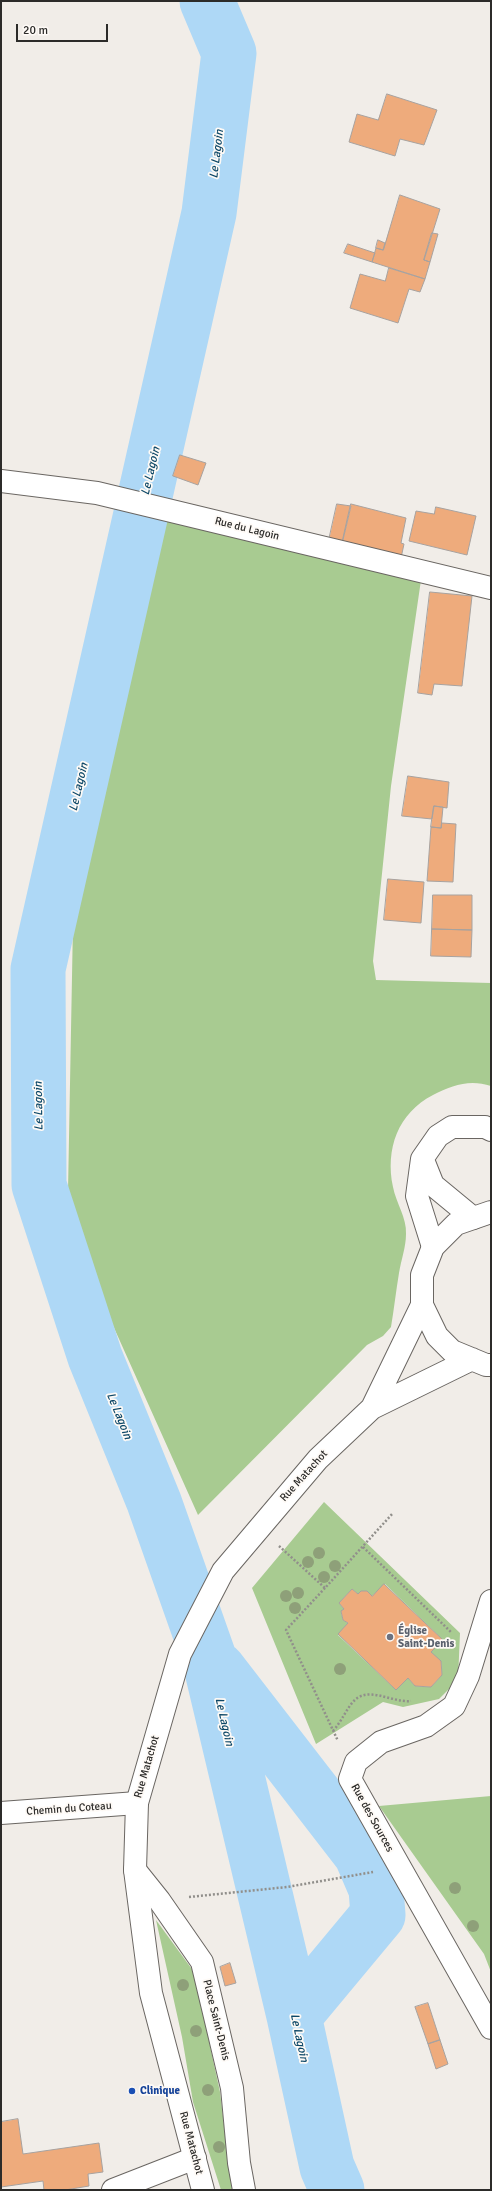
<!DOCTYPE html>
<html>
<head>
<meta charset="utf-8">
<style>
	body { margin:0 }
	#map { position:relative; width:492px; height:2191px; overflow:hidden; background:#f1ede8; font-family:Signika,sans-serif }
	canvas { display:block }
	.frame { position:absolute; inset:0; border:2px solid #2c2b29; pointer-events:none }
	.scale { position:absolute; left:16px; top:24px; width:92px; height:18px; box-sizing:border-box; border:2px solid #2c2b29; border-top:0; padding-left:5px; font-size:12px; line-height:14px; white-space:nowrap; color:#2c2b29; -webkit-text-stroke:3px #fefaf6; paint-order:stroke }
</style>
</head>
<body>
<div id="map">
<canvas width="492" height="2191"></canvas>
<div class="frame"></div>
<div class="scale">20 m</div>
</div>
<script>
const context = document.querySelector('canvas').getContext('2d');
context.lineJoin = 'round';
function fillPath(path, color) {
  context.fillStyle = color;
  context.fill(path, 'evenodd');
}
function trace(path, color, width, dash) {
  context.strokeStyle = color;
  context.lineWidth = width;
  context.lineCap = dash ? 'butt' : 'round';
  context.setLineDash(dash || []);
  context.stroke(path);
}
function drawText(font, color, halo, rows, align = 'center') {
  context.font = font + ' Signika,sans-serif';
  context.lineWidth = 3.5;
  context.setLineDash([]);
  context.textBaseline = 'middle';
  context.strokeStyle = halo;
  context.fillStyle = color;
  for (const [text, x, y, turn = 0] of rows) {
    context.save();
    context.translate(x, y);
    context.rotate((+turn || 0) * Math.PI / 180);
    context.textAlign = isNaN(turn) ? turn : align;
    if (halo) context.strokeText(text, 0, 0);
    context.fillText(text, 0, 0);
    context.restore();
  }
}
fillPath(new Path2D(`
	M 158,517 L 421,580 L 391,786 L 373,961 L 376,980 L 491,983 L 491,1086 C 470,1079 452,1085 433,1095 C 398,1113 385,1149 393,1187 C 396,1203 407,1218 406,1234 C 406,1247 401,1260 399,1273 C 396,1291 394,1309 391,1327 L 383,1336 L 367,1345 L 198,1515 L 93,1281 L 68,1191 L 73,923 L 94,818 L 117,727 Z
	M 324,1502 L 460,1633 L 458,1680 L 439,1699 L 403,1707 L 383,1702 L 316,1744 L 252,1588 ZM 385,1584 L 443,1640 L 431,1652 L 441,1662 L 442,1675 L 431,1687 L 415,1686 L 408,1678 L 396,1690 L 338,1635 L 348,1623 L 343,1620 L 341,1612 L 344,1609 L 339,1603 L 352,1589 L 358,1594 L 361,1591 L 367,1591 L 372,1596 Z
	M 491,1796 L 491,1972 L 484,1954 L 379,1806 Z
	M 156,1920 L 194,1972 L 220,2092 L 232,2190 L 221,2190 L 193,2102 L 182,2037 Z`), '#a8cb91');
trace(new Path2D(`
	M 207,1 L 229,53 L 209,213 L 38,969 L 39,1185 L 95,1357 L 154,1502 L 209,1658 L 294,2016 L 327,2167 L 337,2190
	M 218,1669 L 361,1854 L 376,1889 L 378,1915 L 294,2016`), '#aed8f6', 55);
const building = new Path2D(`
	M 387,94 L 437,110 L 424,145 L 400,139 L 395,156 L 349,142 L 357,114 L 378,120 Z
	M 400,195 L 440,209 L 424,260 L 430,262 L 425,279 L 372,262 L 376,248 L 383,250 Z
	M 432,233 L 438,234 L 430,262 L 424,260 Z
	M 378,240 L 385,243 L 383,250 L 376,248 Z
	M 348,244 L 375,253 L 372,262 L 344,253 Z
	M 389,268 L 425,279 L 420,292 L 409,289 L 398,323 L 350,308 L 360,274 L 385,281 Z
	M 180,455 L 206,463 L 198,485 L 173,476 Z
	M 337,504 L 351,506 L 342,544 L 329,540 Z
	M 351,504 L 406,518 L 401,543 L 404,544 L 401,558 L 342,544 Z
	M 436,507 L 476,516 L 467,555 L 409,541 L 416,511 L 434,514 Z
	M 430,592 L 472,596 L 462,686 L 434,684 L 432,695 L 418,693 Z
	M 408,776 L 449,782 L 447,808 L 434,806 L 432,819 L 402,816 Z
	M 434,806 L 443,807 L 441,828 L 431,827 Z
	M 442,823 L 456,824 L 453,882 L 427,881 L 431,827 L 441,828 Z
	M 388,879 L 424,882 L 421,923 L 384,920 Z
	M 433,895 L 472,895 L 472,930 L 432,929 Z
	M 432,929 L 472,930 L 471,957 L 431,956 Z
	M 384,1584 L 443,1640 L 431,1652 L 441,1661 L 442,1675 L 431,1687 L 415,1686 L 408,1678 L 396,1690 L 338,1634 L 348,1623 L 343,1620 L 341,1611 L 344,1609 L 339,1603 L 352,1589 L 358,1594 L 361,1591 L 367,1591 L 372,1596 Z
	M 230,1963 L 236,1983 L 225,1986 L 220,1967 Z
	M 428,2003 L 440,2040 L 428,2044 L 415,2007 Z
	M 440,2040 L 448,2064 L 436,2069 L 428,2044 Z
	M 18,2119 L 23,2154 L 99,2143 L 103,2172 L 88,2174 L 89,2186 L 65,2190 L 44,2190 L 43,2181 L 1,2187 L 1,2122 Z`);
fillPath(building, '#eeab7c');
trace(building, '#a7a29f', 1);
const minor = new Path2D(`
	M 1,481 L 97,493 L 491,588
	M 423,1160 L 433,1185 L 473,1218
	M 433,1247 L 417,1196 L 422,1159 L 438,1136 L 452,1127 L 485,1127 L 491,1130
	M 491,1601 L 468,1676 L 454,1706 L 426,1726 L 381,1742 L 356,1762 L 350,1779 L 491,2028
	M 1,1813 L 137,1803
	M 135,1870 L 159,1900 L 202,1962 L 232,2088 L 239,2163 L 244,2190
	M 113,2190 L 195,2158`);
const major = new Path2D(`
	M 491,1212 L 456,1224 L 433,1247 L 422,1275 L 422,1305 L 437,1336 L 452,1351 L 486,1365 L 491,1365
	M 372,1408 L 422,1305
	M 203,2190 L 151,1993 L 135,1870 L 137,1803 L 180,1654 L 223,1571 L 318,1459 L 372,1408 L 472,1359`);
trace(minor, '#6a6662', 24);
trace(major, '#6a6662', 24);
trace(new Path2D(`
	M 279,1546 L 325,1588 L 393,1513
	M 363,1547 L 452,1633
	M 325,1588 L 286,1630 L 338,1741
	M 333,1731 C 341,1722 345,1712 352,1703 C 367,1684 391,1703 411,1701
	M 189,1897 L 287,1887 L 373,1872`), '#918f8b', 2.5, [2, 2]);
trace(minor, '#fff', 22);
trace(major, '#fff', 22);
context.fillStyle = '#8ea079';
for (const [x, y] of [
	[319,1553],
	[308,1562],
	[335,1566],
	[324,1577],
	[298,1593],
	[286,1596],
	[295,1608],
	[340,1669],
	[455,1888],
	[473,1926],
	[183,1985],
	[196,2031],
	[208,2090],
	[219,2147]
]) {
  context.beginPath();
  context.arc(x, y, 6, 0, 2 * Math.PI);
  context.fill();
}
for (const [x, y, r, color] of [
	[390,1637,4,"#6b7280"],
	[132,2091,4,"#1a4fb4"]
]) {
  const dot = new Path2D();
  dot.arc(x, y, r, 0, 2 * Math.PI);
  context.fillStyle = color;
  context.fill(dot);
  trace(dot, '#fefaf6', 1.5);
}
drawText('11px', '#2c2b29', '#fefaf6', [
	["Rue du Lagoin",247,529,14],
	["Rue Matachot",304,1476,-48],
	["Rue Matachot",147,1767,-74],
	["Chemin du Coteau",69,1809,-4],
	["Rue des Sources",372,1818,61],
	["Place Saint-Denis",216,2020,76],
	["Rue Matachot",191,2143,75]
]);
drawText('bold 11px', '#5b616d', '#fefaf6', [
	["Église",398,1631],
	["Saint-Denis",398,1644]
], 'left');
drawText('bold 11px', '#164399', '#fefaf6', [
	["Clinique",140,2091]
], 'left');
drawText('italic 12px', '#0c4767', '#fefaf6', [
	["Le Lagoin",217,154,-83],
	["Le Lagoin",151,471,-77],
	["Le Lagoin",79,787,-77],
	["Le Lagoin",39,1106,-91],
	["Le Lagoin",119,1416,68],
	["Le Lagoin",224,1722,77],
	["Le Lagoin",299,2038,78]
]);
</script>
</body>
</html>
